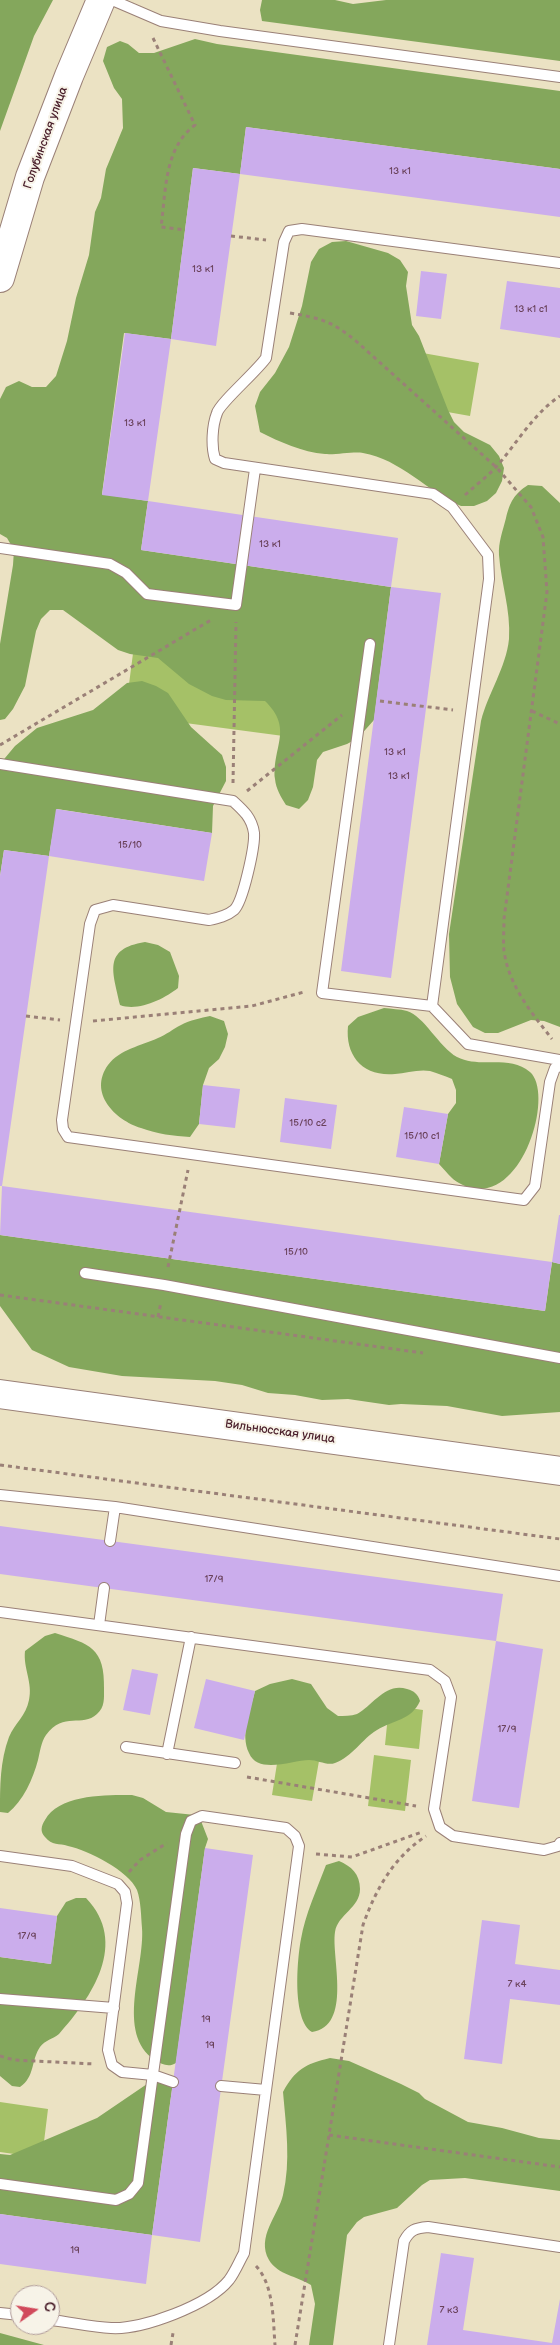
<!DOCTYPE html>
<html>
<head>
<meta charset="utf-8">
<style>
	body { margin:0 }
	#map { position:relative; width:560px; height:2345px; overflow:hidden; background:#ebe2c3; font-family:"Balsamiq Sans",sans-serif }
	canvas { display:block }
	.north { position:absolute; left:10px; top:2285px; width:50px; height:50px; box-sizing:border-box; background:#f7f3e8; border:1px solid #b29e9c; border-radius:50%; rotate:77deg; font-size:14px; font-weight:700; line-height:20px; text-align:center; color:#4a1f2b }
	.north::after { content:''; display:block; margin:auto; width:18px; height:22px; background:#d1495b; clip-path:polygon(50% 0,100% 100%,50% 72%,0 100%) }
</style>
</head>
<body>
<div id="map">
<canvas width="560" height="2345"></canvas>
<div class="north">С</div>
</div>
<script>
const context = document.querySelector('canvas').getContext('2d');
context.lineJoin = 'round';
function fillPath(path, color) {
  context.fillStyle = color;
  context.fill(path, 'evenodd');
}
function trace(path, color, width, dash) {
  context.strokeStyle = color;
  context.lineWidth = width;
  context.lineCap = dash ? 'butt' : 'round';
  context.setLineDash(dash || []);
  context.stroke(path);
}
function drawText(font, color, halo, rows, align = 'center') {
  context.font = font + ' "Balsamiq Sans",sans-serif';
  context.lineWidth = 4;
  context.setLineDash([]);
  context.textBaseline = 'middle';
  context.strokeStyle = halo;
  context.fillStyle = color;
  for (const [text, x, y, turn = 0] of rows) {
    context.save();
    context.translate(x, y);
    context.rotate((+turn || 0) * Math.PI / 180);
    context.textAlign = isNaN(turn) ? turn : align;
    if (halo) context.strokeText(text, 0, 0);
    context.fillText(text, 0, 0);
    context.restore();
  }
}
fillPath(new Path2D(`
	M 372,344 L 479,363 L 470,416 L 363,397 Z
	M 135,638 L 302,660 L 291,737 L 125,715 Z
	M 389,1705 L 423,1710 L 419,1749 L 385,1745 Z
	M 282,1732 L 323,1738 L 312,1801 L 272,1795 Z
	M 374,1755 L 411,1760 L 405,1811 L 368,1806 Z
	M 0,2102 L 48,2109 L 42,2158 L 0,2152 Z`), '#a5c167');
fillPath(new Path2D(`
	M 0,0 L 53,0 L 34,36 L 0,131 Z
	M 262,0 L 335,0 L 353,4 L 386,0 L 560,0 L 560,61 L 262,21 L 260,10 Z
	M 195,39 L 217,44 L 560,91 L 560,169 L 246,127 L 240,174 L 193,168 L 171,339 L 124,333 L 102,494 L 148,501 L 141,550 L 391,587 L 374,720 L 358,738 L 347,744 L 323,752 L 317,760 L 313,787 L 308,800 L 299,809 L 286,805 C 281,797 276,789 275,779 C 272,747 294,729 265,701 L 226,700 L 212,696 L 189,684 L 158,658 L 130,654 L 118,650 L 63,610 L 50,610 L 41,619 L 36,631 L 25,686 L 13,709 L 5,719 L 0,720 L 0,644 L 13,565 L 14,550 L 7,538 L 0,534 L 0,399 L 6,387 L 19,381 L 32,387 L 46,387 L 56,376 L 67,341 L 76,298 L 89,255 L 95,212 L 101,198 L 106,169 L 123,128 L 122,99 L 114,88 L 103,61 L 107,47 L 120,41 L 128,44 L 139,53 L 154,53 Z
	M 346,241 L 388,253 L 400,260 L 408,272 L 406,286 L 412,325 L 419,336 L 448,410 L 454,422 L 464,432 L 490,445 L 499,456 L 504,468 L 502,481 L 496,493 L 487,501 L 474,506 L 461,506 C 428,492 400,459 363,453 C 355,451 336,455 325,454 C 302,452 280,442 260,432 L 255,406 L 260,392 L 275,373 L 289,347 L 302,306 L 311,262 L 319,249 L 332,242 Z
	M 528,485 L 542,486 L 560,503 L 560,1027 L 544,1021 L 531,1020 L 498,1033 L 485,1033 L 473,1027 L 457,1004 L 450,977 L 449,934 L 481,721 C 488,693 506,668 509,639 C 511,610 501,583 499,555 C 498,543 503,530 506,518 C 510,502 514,494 528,485 Z
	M 142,681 L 156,686 L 168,693 L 191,727 L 222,755 L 226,767 L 226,781 L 213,806 L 212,833 L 57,809 L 49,856 L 4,850 L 0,876 L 0,764 L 15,746 L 37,728 L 93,710 L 127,683 Z
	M 145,942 L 158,945 L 170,952 L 179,976 L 178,988 C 164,999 138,1012 120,1005 C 113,972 102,949 145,942 Z
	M 384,1008 C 391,1009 400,1009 407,1011 C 424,1016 439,1047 457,1057 C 480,1069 509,1054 530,1072 C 556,1095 519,1217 459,1183 C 451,1179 445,1170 439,1164 L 448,1114 L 456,1103 L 456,1090 L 452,1079 C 445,1076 437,1073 430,1071 C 419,1069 406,1073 395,1074 C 363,1077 345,1056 348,1026 L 358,1017 Z
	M 210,1016 L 224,1021 L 228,1034 L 225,1047 L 219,1059 L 209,1068 L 203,1085 L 199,1124 L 190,1137 C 174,1136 157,1134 141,1128 C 115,1120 88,1093 108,1065 C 120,1049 141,1046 158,1038 C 166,1035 173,1029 181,1025 C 190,1020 201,1018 210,1016 Z
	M 0,1235 L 545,1311 L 552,1262 L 560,1264 L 560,1412 L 502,1416 L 447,1406 L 401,1404 L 389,1405 L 348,1399 L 322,1400 L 295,1395 L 268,1393 L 242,1385 L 215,1381 L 122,1376 L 69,1367 L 32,1350 L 0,1306 Z
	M 55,1633 C 90,1644 105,1648 104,1689 C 104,1698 105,1707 97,1714 C 82,1728 64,1711 46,1735 C 41,1742 40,1752 38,1760 C 33,1779 23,1801 8,1813 L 0,1812 C 0,1786 0,1761 9,1737 C 15,1723 26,1716 29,1700 C 33,1683 23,1668 25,1651 L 45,1636 Z
	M 292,1679 L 311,1684 L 327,1708 L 338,1716 C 344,1716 351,1716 357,1714 C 373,1705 386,1682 407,1689 C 414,1691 418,1694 420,1701 C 412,1720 393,1720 377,1730 C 362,1739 352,1757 335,1763 C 327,1766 318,1760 309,1760 C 293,1760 258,1775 249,1753 C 240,1734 250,1711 255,1691 L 270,1684 Z
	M 132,1795 L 143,1798 L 166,1812 L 195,1815 L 201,1821 L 208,1839 L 205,1848 L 176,2063 C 168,2068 162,2064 155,2060 C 115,2034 145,1967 142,1928 C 141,1916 141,1901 137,1890 C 129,1871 88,1850 68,1846 C 59,1843 52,1846 45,1837 C 40,1832 41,1826 45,1820 C 59,1794 107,1795 132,1795 Z
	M 339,1861 C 351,1866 360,1874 360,1889 C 360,1908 338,1914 335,1932 C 331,1957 353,2026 312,2032 C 292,2020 297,1960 301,1939 C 305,1915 317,1889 326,1865 Z
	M 76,1898 L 86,1898 C 129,1943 92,1997 59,2034 C 53,2039 45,2040 40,2047 C 31,2060 35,2077 20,2087 L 12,2086 L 0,2076 L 0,1957 L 51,1964 L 57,1916 L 66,1902 Z
	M 330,2058 L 349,2061 L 401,2084 L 419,2093 L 425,2099 L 468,2122 L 502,2128 L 539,2138 L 560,2140 L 560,2191 L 465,2178 L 430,2180 L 422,2185 L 397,2208 L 364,2217 L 357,2222 L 347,2235 L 333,2345 L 309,2345 L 315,2304 L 311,2285 C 297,2276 278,2275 269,2260 C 256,2237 278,2216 283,2195 C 291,2161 286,2127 283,2092 C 295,2070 305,2064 330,2058 Z
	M 157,2081 L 173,2082 L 152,2235 L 0,2214 L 0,2154 L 10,2155 L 97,2118 L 147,2084 Z
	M 0,2333 L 44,2345 L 0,2345 Z`), '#84a75c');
fillPath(new Path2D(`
	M 246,127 L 560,169 L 560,217 L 240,174 Z
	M 193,168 L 240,174 L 216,346 L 171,339 Z
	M 421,271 L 447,274 L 441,319 L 416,316 Z
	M 507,281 L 560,288 L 560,338 L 500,329 Z
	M 125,333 L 171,339 L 148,501 L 102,495 Z
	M 148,501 L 398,538 L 391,587 L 141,550 Z
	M 391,587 L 441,593 L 391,978 L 341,971 Z
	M 56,809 L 212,833 L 204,881 L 49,856 Z
	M 4,850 L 49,856 L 2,1186 L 552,1262 L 545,1311 L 0,1235 L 2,1186 L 0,1186 L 0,876 Z
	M 203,1085 L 240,1089 L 235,1128 L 199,1124 Z
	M 285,1098 L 337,1105 L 331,1149 L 280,1142 Z
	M 404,1107 L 448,1114 L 439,1164 L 396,1157 Z
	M 559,1215 L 560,1215 L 560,1264 L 552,1262 Z
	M 0,1526 L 503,1594 L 496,1641 L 0,1574 Z
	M 496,1641 L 543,1649 L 519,1808 L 472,1801 Z
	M 132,1669 L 158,1674 L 150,1715 L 123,1710 Z
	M 206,1679 L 255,1691 L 244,1740 L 194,1728 Z
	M 205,1848 L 253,1855 L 200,2242 L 152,2235 Z
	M 0,1908 L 57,1916 L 51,1964 L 0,1957 Z
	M 482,1920 L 520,1925 L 515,1964 L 560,1970 L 560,2005 L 510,1999 L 502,2064 L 464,2059 Z
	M 0,2214 L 152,2235 L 146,2284 L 0,2264 Z
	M 441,2253 L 474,2258 L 463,2330 L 552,2343 L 560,2299 L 560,2345 L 427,2345 Z`), '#cbadec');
const lane = new Path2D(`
	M 112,0 L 161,21 L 220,31 L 560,77
	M 560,263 L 302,229 L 289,231 L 284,242 L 266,358 C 256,372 220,403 217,413 C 212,426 211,446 215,459 L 224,463 L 433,494 L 452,507 L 488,555 L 489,579 L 432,1006 L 468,1044 L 560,1060
	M 0,548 L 110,564 L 126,573 L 147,594 L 236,605 L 255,469
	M 370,644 L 322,993 L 432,1006
	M 0,764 L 233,801 C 243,810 252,818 254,833 C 255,846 243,902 234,910 C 227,916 218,918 209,920 L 113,905 L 95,910 L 90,924 L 62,1120 L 63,1129 L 68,1137 L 524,1200 L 535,1186 L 550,1082 L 555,1068 L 560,1066
	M 85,1273 L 164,1285 L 560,1358
	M 0,1495 L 115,1507 L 560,1576
	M 110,1541 L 115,1507
	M 0,1612 L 430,1670 L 445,1681 L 451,1697 L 434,1809 L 440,1827 L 453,1836 L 544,1850 L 558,1846 L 560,1843
	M 99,1625 L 104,1588
	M 126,1747 L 235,1763
	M 167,1754 L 191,1637
	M 0,1856 L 72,1866 L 118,1884 L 125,1892 L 127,1903 L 108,2050 L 112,2065 L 122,2072 L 153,2075 L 173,2082
	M 0,1999 L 114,2008
	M 221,2086 L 266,2090
	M 0,2184 L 116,2200 L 129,2194 L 138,2183 L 186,1834 L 191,1821 L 202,1816 L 286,1828 L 295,1836 L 299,1846 L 244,2253 C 239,2262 235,2272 229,2280 C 209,2305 142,2330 111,2328 C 91,2327 70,2322 50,2320
	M 0,2313 L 20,2315
	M 389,2345 L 404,2241 C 410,2230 415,2228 428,2227 L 560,2247`);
const secondary = new Path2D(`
	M 0,278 L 30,177 L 69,76 L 101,0
	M 0,1394 L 560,1471`);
trace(lane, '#9a8077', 12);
trace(secondary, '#9a8077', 30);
trace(new Path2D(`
	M 153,38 L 195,125 C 164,148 166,191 161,227 L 185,230
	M 231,236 L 266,240
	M 290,313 C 320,318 332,321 356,341 L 496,467 L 531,507 L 543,537 L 547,592 L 504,919 C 504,930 503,941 504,951 C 509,986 531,1012 552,1039
	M 465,495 C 476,485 488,476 497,466 C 517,443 534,413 560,396
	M 380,701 L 453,710
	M 532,711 L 560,724
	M 0,745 L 211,620
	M 233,783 L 236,622
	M 247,791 L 342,715
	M 26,1016 L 60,1020
	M 93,1021 L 252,1006 L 304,992
	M 168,1267 L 188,1170
	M 0,1295 L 423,1353
	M 158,1317 L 161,1302
	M 0,1465 L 560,1539
	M 247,1777 L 416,1806
	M 316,1854 L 352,1857 L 422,1832
	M 129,1872 L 140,1860 L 167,1843
	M 0,2056 L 14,2060 L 94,2064
	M 329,2135 L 560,2167
	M 256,2266 C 274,2285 273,2320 275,2345
	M 171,2345 L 173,2333
	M 295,2345 L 363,1925 C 376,1889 393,1858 426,1836`), '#9a8077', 3, [4, 4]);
trace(lane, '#fff', 10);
trace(secondary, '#fff', 28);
drawText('10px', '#6a425b', null, [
	["13 к1",400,171],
	["13 к1",203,269],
	["13 к1 с1",531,309],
	["13 к1",135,423],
	["13 к1",270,544],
	["13 к1",395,752],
	["13 к1",399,776],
	["15/10",130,845],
	["15/10 с2",308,1123],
	["15/10 с1",422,1136],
	["15/10",296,1252],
	["17/9",214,1579],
	["17/9",507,1729],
	["17/9",27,1936],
	["7 к4",517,1984],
	["19",206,2019],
	["19",210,2045],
	["19",75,2250],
	["7 к3",449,2310]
]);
drawText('12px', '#4a1f2b', '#f7f3e8', [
	["Голубинская улица",46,138,-70],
	["Вильнюсская улица",280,1432,8]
]);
</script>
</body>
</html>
